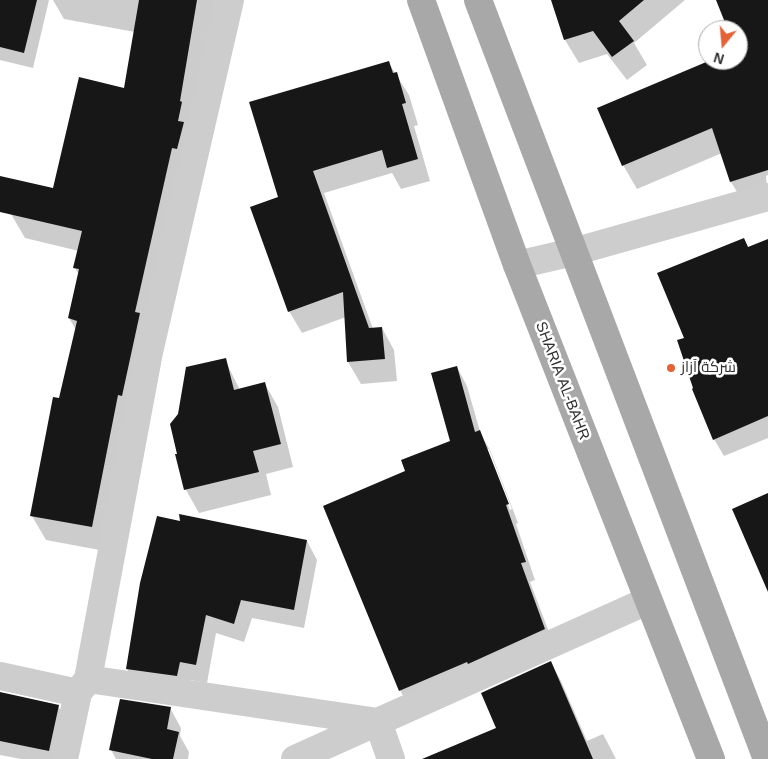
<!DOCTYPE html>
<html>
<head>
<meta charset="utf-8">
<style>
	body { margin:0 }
	#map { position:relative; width:768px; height:759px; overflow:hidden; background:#fff; font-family:Arial,sans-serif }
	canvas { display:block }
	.north { position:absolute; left:698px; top:20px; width:50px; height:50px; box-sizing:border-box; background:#fff; border:1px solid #acacac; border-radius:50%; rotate:197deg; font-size:14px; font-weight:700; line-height:20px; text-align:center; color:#303030 }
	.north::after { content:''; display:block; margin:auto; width:18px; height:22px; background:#e46336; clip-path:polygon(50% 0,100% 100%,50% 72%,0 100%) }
</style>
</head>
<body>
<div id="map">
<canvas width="768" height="759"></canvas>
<div class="north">N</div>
</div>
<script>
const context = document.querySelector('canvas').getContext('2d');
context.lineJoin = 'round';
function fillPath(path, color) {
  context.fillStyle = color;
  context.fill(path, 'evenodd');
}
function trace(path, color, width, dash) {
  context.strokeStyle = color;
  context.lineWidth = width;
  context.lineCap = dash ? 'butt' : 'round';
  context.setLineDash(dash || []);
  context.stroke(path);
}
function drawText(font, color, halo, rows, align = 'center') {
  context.font = font + ' Arial,Cairo,sans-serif';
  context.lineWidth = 5;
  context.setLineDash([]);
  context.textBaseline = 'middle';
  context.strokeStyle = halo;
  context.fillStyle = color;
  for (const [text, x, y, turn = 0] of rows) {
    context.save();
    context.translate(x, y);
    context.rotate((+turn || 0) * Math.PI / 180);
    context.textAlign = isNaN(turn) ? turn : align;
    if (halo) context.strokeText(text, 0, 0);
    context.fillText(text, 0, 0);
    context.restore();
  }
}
fillPath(new Path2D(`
	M 0,0 L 49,0 L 33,68 L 0,60 Z
	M 53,0 L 216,0 L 105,551 L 46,540 L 32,516 L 76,330 L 69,318 L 79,275 L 75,268 L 79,251 L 25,238 L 11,214 L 54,189 L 125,89 L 135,32 L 64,19 Z
	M 552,0 L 685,0 L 634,43 L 647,65 L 627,80 L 607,54 L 579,63 L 565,40 Z
	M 718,0 L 768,0 L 768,175 L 766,176 L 768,198 L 745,205 L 731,182 L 722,153 L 637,189 L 623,165 L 714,60 L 738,60 L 738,30 L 729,30 Z
	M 388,62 L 409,95 L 418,125 L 414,126 L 430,181 L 401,189 L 392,173 L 324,193 L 373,329 L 382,328 L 394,350 L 397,381 L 361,384 L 348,362 L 346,317 L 302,333 L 289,311 L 279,198 Z
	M 768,240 L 768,438 L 724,456 L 714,439 L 695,389 L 686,338 L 748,248 Z
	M 225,360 L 240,390 L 265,384 L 278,407 L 293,467 L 266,474 L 271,495 L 199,513 L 186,490 L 176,455 L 179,455 Z
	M 457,367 L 467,386 L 481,435 L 490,450 L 518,523 L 516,524 L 535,580 L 530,582 L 555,648 L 410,709 L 400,690 L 407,471 L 452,442 ZM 486,449 L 489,449 L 512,509 L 510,510 Z
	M 307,541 L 317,560 L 304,628 L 252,618 L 244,642 L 216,633 L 207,683 L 190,680 L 187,694 L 138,687 L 127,669 Z
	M 551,663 L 561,681 L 587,741 L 603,734 L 616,759 L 424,759 L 497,728 Z
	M 0,693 L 58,706 L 67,722 L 60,759 L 21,759 L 0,755 Z
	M 170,708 L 181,728 L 180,736 L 189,752 L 188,759 L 116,759 L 111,750 Z`), '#0003');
fillPath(new Path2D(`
	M 0,0 L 37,0 L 24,53 L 0,47 Z
	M 139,0 L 197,0 L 180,101 L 182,102 L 178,121 L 184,122 L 177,149 L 172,148 L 135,312 L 140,313 L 122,396 L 118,395 L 92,527 L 30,516 L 53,397 L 59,398 L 77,321 L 68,318 L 79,269 L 73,268 L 82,231 L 0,212 L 0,176 L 53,188 L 79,77 L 124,88 Z
	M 551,0 L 644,0 L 619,21 L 634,41 L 612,57 L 593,31 L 564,40 Z
	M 716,0 L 768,0 L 768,170 L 730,182 L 712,128 L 622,166 L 597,108 L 711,60 L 738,60 L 738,30 L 728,30 Z
	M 389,61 L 393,73 L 397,72 L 406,103 L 402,104 L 418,159 L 387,168 L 382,150 L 313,171 L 369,328 L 382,327 L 385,359 L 347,362 L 343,292 L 288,312 L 250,207 L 278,197 L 249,102 Z
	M 744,238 L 748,247 L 768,239 L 768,416 L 713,440 L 692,389 L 693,388 L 677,340 L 684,338 L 657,273 Z
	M 226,358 L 234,390 L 265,382 L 281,444 L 253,451 L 259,472 L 184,490 L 175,454 L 177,454 L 170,424 L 178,414 L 186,367 Z
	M 457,366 L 475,432 L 480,430 L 509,504 L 506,505 L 526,562 L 521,563 L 545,629 L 468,664 L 467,662 L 399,691 L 323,506 L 405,471 L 401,460 L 450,441 L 431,373 Z
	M 768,493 L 768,592 L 732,509 Z
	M 179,514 L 307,540 L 294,610 L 241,600 L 234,624 L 206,615 L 196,665 L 180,662 L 177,676 L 126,669 L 140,583 L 157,516 L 180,521 Z
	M 551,661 L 593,759 L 422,759 L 496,728 L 481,693 Z
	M 0,692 L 59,705 L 49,751 L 0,741 Z
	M 120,699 L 171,707 L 167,729 L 179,732 L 173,759 L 152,759 L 109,750 Z`), '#171717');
trace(new Path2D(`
	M 517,265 L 573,252 L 768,197
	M 0,676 L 78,693
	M 88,679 L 378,722
	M 378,722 L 391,759
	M 64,759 L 78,693 L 88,679 L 149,352 L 230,0
	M 295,759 L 647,601`), '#cdcdcd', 28);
trace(new Path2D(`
	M 421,0 L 517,265 L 711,759
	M 478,0 L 767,759`), '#a8a8a8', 28);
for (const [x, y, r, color] of [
	[671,368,5,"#e46336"]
]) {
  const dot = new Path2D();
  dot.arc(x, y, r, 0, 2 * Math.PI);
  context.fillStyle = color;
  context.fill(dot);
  trace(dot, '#fff', 2);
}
drawText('15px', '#303030', '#fff', [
	["شركة آزاز",681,368]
], 'left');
drawText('15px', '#303030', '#fff', [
	["SHARIA AL-BAHR",562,381,69]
]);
</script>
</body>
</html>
